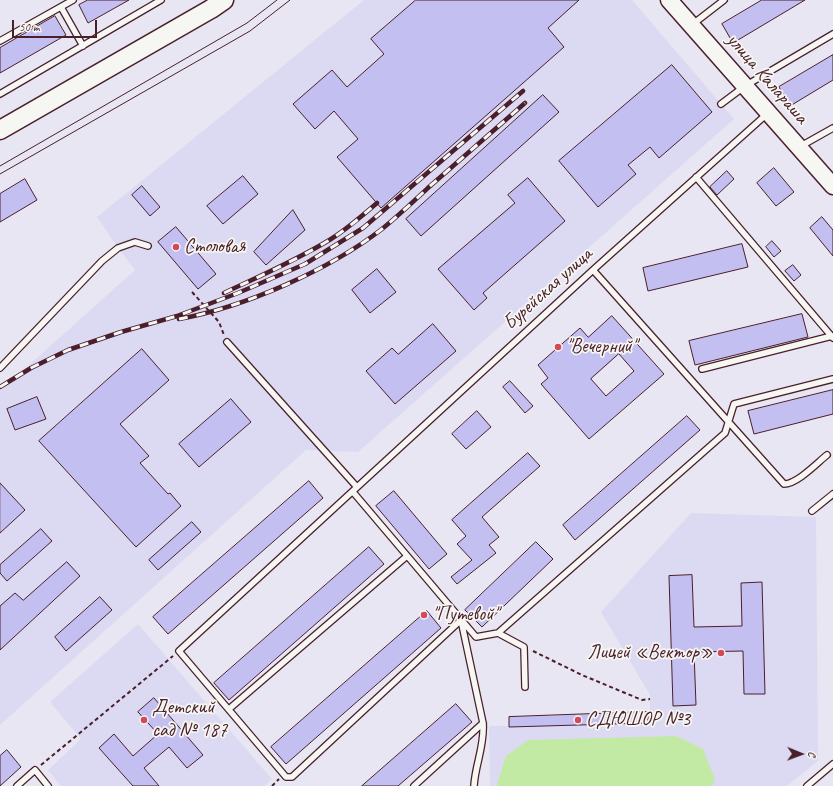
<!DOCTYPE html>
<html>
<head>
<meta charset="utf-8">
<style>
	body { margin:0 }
	#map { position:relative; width:833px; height:786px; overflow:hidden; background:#e7e6f2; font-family:Caveat,sans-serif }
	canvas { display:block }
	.north { position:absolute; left:781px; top:734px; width:40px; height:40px; -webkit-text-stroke:3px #f6f6f2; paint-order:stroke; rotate:91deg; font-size:11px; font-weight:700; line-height:16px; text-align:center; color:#4a1f2b }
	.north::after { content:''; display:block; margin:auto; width:14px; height:18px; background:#4a1f2b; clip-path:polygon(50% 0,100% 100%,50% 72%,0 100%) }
	.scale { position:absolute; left:12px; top:20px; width:85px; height:18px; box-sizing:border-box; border:2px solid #4a1f2b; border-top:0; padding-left:5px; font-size:12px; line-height:14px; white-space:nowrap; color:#4a1f2b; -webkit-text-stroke:3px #f6f6f2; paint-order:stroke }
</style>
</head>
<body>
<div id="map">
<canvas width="833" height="786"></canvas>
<div class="north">С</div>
<div class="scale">50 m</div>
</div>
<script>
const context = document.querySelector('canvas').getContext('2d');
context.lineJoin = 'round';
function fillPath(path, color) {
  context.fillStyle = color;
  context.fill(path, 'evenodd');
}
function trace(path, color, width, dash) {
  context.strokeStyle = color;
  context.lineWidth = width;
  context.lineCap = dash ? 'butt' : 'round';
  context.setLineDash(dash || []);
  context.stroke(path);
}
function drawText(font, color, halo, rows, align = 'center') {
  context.font = font + ' Caveat,sans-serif';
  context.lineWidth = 3.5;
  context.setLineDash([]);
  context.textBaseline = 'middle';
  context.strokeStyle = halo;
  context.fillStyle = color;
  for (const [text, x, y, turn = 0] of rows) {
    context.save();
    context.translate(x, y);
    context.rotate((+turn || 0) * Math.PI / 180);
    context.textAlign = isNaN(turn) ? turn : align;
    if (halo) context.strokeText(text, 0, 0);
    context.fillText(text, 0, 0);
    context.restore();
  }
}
fillPath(new Path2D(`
	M 364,0 L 632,0 L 734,119 L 358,452 L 306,450 L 0,725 L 0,391 L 135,270 L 118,248 L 97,217 Z
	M 691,513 L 816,517 L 818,761 L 787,786 L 490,786 L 489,726 L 650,724 L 650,695 L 601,612 Z
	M 138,624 L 272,779 L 264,786 L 61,786 L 48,770 L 81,739 L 50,702 Z`), '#dcdaf2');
fillPath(new Path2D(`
	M 676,736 L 703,749 L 715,779 L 712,786 L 498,786 L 497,785 L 506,756 L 528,740 Z`), '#c3eaa5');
const building = new Path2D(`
	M 88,0 L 129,0 L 88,23 L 79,5 Z
	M 416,0 L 579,0 L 548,28 L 564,47 L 381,208 L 337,157 L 358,139 L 334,111 L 315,129 L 293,104 L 332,70 L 347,87 L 384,54 L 371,39 Z
	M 762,0 L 805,0 L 733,43 L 722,24 Z
	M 55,16 L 66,35 L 0,73 L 0,48 Z
	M 833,55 L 833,80 L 790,106 L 779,87 Z
	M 672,65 L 712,112 L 659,158 L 650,147 L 628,165 L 636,174 L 598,207 L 559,161 Z
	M 543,95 L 559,112 L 421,236 L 406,219 Z
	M 774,168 L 794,192 L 776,206 L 757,183 Z
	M 727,171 L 734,179 L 717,195 L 710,187 Z
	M 243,176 L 258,194 L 223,224 L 207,206 Z
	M 528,178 L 565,221 L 483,293 L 487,298 L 474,310 L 438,269 L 515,203 L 508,195 Z
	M 25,179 L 37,200 L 0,222 L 0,194 Z
	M 142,186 L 160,207 L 150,216 L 132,195 Z
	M 293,210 L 305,230 L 266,265 L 254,252 Z
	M 822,217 L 833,230 L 833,256 L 810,228 Z
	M 176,227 L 216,274 L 198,289 L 158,242 Z
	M 772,241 L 781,251 L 774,257 L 766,247 Z
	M 742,244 L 748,267 L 648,291 L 643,268 Z
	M 793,265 L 801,275 L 794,281 L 785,271 Z
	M 377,269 L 396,292 L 370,313 L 352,290 Z
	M 802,314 L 808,337 L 695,365 L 689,341 Z
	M 612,316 L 664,374 L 589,439 L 541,384 L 548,378 L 538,365 L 580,328 L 588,337 ZM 619,354 L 634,371 L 606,396 L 591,379 Z
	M 433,324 L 456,351 L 395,404 L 366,371 L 392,348 L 398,354 Z
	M 142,349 L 169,380 L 120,424 L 149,456 L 140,463 L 168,494 L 170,493 L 181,506 L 136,547 L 39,441 Z
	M 510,381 L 533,406 L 525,413 L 503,387 Z
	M 833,390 L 833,414 L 754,434 L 748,411 Z
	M 37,397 L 46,419 L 15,430 L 7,409 Z
	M 231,399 L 251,422 L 199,467 L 179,444 Z
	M 477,411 L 491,427 L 466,449 L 452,434 Z
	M 687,416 L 700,430 L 575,540 L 563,525 Z
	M 528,453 L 540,466 L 482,517 L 499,537 L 489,545 L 496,553 L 457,584 L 451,577 L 472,560 L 457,544 L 466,536 L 452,520 Z
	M 309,481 L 323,498 L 168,634 L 153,617 Z
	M 0,483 L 25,510 L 0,533 Z
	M 394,491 L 447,554 L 429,569 L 376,506 Z
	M 192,522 L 201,532 L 158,570 L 149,560 Z
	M 41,529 L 52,541 L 7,581 L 0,573 L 0,565 Z
	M 536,542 L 553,559 L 482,627 L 465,610 Z
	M 369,547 L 384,564 L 229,700 L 214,683 Z
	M 67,562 L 80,576 L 0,650 L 0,606 L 15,593 L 23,600 Z
	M 692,575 L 694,627 L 742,626 L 741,583 L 762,582 L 765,694 L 744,694 L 743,651 L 694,652 L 696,705 L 673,706 L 669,576 Z
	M 100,597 L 112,610 L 66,651 L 55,637 Z
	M 427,611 L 441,628 L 286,764 L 271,747 Z
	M 154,698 L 203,755 L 187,768 L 169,747 L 144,768 L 159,786 L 133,786 L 99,748 L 114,734 L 133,756 L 158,734 L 138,712 Z
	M 456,704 L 472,722 L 398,786 L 362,786 Z
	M 648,712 L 648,723 L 509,727 L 509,717 Z
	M 7,750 L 21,767 L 0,786 L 0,756 Z`);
fillPath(building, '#c4bff1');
trace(building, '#4a1f2b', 1);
const lane = new Path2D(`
	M 61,7 L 83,46
	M 693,24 L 724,0
	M 0,41 L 73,0
	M 0,94 L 161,0
	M 721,104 L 745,86 L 833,34
	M 801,146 L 833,128
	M 696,177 L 833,338
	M 593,270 L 784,484 C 797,484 817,463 827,455
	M 227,342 L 356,486
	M 0,368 L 102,261 L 118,248 L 135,242 L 148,246
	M 702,369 L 832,336
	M 353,492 L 476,637 L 498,633 L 725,433 L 734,404 L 833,379
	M 812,511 L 833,494
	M 461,620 L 292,777 L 286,777 L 179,651 L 593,270 L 768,113
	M 461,620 L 483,723 C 485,745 475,765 474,786
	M 498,633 L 524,647 L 525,687
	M 229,709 L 407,556
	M 17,786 L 35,770 L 48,786
	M 414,786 L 483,723
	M 807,786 L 833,764`);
const secondary = new Path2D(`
	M 669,0 L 833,186`);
const primary = new Path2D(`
	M 0,130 L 211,9 L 224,0`);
trace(lane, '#4a1f2b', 8);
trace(secondary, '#4a1f2b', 19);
trace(primary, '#4a1f2b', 21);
trace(new Path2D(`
	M 192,292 L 219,322 L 224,335
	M 533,651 L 582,675 L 642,700 L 650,699
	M 41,765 L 173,656
	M 272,786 L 279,779`), '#4a1f2b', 2, [4, 3]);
trace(lane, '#f6f6f2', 5.5);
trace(secondary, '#f6f6f2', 16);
trace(primary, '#f6f6f2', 18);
trace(new Path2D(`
	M 0,166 L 247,23 L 277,0
	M 0,174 L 250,31 L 290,0`), '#4a1f2b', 1);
const rail = new Path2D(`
	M 224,293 C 260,276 297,260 331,239 C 347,229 362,216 377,203
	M 179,319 C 245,307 329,270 382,229 C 398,216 414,201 429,187 C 461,159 493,131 525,103
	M 0,387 L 31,368 L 68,350 L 121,332 L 177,316 L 238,293 L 305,264 L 363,228 L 523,91`);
trace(rail, '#4a1f2b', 4.5);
trace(rail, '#f6f6f2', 3, [9]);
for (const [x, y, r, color] of [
	[176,247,4,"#d1495b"],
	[558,347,4,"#d1495b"],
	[424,615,4,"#d1495b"],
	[721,653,4,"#d1495b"],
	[144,720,4,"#d1495b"],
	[578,720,4,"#d1495b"]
]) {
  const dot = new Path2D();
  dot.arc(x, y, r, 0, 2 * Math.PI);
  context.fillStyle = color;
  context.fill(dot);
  trace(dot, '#f6f6f2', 1.5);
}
drawText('20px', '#4a1f2b', '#f6f6f2', [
	["улица Калараша",767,79,49],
	["Бурейская улица",548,289,-42]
]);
drawText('20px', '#4a1f2b', '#f6f6f2', [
	["Столовая",184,247],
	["\"Вечерний\"",566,347],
	["\"Путевой\"",432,615],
	["Лицей «Вектор»",713,653,"right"],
	["Детский",152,708],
	["сад № 187",152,731],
	["СДЮШОР №3",586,720]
], 'left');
</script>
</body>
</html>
